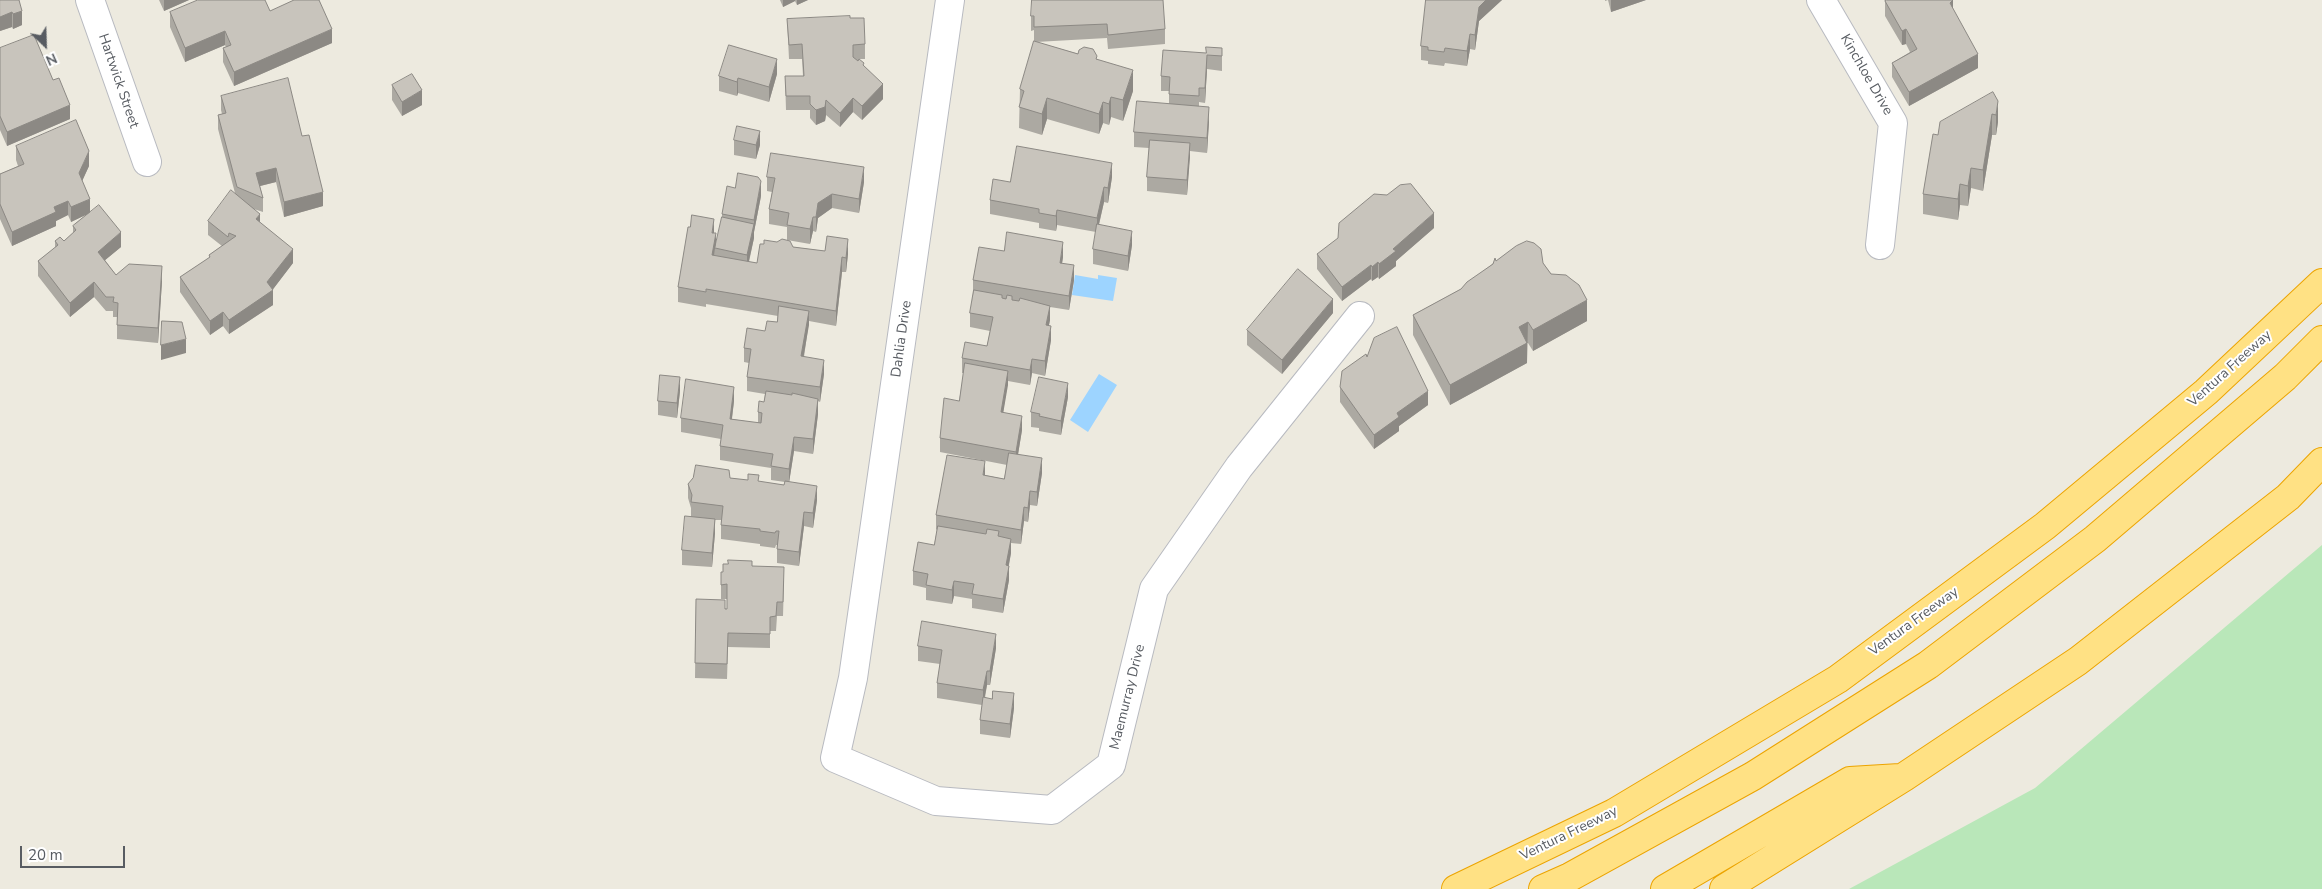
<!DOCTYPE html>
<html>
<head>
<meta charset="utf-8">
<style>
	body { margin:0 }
	#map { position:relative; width:2322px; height:889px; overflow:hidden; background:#edeadf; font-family:"Nunito Sans",sans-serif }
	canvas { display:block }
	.north { position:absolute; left:20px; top:20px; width:50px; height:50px; -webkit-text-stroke:4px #fff; paint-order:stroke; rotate:156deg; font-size:14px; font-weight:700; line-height:20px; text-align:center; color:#585c62 }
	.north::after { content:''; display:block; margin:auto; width:18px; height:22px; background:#585c62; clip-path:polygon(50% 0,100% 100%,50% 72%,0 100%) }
	.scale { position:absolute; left:20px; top:846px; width:105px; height:22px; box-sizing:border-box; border:2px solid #585c62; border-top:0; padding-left:6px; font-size:15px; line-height:18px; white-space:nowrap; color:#585c62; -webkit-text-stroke:4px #fff; paint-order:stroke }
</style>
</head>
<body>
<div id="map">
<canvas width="2322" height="889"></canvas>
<div class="north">N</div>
<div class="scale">20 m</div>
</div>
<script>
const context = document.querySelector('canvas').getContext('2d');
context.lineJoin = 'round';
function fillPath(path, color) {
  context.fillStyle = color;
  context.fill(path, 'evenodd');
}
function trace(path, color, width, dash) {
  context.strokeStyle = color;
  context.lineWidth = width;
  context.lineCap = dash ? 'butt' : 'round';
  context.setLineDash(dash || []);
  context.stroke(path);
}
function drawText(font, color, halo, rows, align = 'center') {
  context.font = font + ' "Nunito Sans",sans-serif';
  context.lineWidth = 4;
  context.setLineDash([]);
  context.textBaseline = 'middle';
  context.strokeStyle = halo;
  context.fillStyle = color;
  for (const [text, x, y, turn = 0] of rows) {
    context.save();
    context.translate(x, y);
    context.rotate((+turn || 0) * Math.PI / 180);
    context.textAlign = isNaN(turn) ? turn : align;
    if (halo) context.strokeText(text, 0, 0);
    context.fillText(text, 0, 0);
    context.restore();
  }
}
fillPath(new Path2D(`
	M 2322,545 L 2322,889 L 1849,889 L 2035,788 Z`), '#b9e7b9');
fillPath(new Path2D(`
	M 1075,275 L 1098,279 L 1098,275 L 1117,278 L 1113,301 L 1072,295 Z
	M 1099,374 L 1117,385 L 1088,432 L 1070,420 Z`), '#9dd4ff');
const minor = new Path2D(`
	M 90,0 L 147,162
	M 950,0 L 853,678 L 835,758 L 936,801 L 1052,810 L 1111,765 L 1154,589 L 1239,467 L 1360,316
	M 1821,0 L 1893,123 L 1880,245`);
const highway = new Path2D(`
	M 1456,889 L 1614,813 L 1838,679 L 2045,526 L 2206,392 L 2322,283
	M 1543,889 L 1570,877 L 1753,776 L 1928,665 L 2095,539 L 2285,377 L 2322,340
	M 1665,889 L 1850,781 L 1900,778
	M 1724,889 L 1904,777 L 2078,661 L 2288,497 L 2322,462`);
trace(minor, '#b8bac0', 30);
trace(highway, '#eca400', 30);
trace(minor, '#fff', 28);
trace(highway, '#ffe184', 28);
fillPath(new Path2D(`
	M 0,0 L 19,0 L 22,25 L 13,29 L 12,27 L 0,31 Z
	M 159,0 L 189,0 L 164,11 Z
	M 780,0 L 808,0 L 797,5 L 795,1 L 783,7 Z
	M 1426,0 L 1502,0 L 1479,21 L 1475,50 L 1470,49 L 1467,66 L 1445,63 L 1444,66 L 1428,64 L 1428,61 L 1421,60 L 1421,46 Z
	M 1605,0 L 1646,0 L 1611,12 L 1608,0 L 1605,1 Z
	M 1885,1 L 1953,10 L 1978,68 L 1909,106 L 1892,77 L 1892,63 L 1910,52 L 1906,44 L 1902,45 L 1885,16 Z
	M 270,11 L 332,43 L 234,86 L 223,62 L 223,48 L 226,47 L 225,45 L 185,62 L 170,27 L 170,12 Z
	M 1031,16 L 1165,29 L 1165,44 L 1108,49 L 1107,38 L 1036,42 L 1097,59 L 1133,91 L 1123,121 L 1111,117 L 1109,125 L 1103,123 L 1099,134 L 1047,119 L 1042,135 L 1019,128 L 1020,89 L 1034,41 L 1034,30 L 1031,31 Z
	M 850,18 L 865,44 L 865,59 L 859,59 L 883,99 L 862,120 L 853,112 L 840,127 L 826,115 L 825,121 L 816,125 L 810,118 L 810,110 L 786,110 L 785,76 L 803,76 L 802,59 L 789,59 L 787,19 Z
	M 0,48 L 53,80 L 70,119 L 7,146 L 0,130 Z
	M 1222,48 L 1222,71 L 1207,69 L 1205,103 L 1199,102 L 1199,106 L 1209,121 L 1207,153 L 1190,151 L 1187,195 L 1147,191 L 1147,177 L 1149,148 L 1134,147 L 1134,132 L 1169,104 L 1169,91 L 1161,91 L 1161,76 L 1206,53 Z
	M 777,74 L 769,102 L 738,93 L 737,96 L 719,91 L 719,76 Z
	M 392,85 L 422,105 L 402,116 L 392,100 Z
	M 1993,92 L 1998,122 L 1996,135 L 1992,135 L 1983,191 L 1971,188 L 1968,206 L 1960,205 L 1958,220 L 1923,214 L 1923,194 L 1938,135 Z
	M 221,96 L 302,136 L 323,206 L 284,217 L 276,182 L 260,186 L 263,198 L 263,212 L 254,209 L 260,223 L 293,263 L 272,290 L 273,305 L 229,334 L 223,326 L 210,335 L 180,292 L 180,277 L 209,258 L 209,255 L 222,246 L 208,235 L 208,221 L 235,193 L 218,129 L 218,115 L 222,114 L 221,110 Z
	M 734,140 L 760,145 L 756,159 L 734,155 Z
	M 16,146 L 89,166 L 82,181 L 90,212 L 121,247 L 105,260 L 116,275 L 162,281 L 158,343 L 117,339 L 117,317 L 113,317 L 113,311 L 106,311 L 94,297 L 70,317 L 38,276 L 38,261 L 55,248 L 55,241 L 64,241 L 73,233 L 73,226 L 87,214 L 71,222 L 68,215 L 56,221 L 56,226 L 12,246 L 0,219 L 0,174 L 18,166 L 16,160 Z
	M 767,177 L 864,182 L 859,213 L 832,208 L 818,218 L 816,232 L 813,231 L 810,244 L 787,240 L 787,227 L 769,224 L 769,209 L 772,192 L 767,191 Z
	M 1112,177 L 1108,203 L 1104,202 L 1099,225 L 1132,245 L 1128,271 L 1093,264 L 1093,249 L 1096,232 L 1057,225 L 1056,231 L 1039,228 L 1039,223 L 990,214 L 990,200 L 1010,182 Z
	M 761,196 L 754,232 L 754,238 L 749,262 L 757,263 L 793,247 L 848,254 L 846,272 L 842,272 L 836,326 L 809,321 L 804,357 L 824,374 L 820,402 L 818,401 L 818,414 L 813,454 L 794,451 L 789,482 L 817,500 L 813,528 L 804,526 L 799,566 L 777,563 L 777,545 L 776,545 L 775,548 L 760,546 L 760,544 L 721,539 L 721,520 L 715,520 L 715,533 L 712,567 L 682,565 L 682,550 L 691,516 L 691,508 L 688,498 L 688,484 L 730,478 L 784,485 L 785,482 L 771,480 L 771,468 L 720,460 L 720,446 L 721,439 L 681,432 L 681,418 L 734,401 L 732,419 L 758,423 L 758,412 L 764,402 L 765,394 L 747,391 L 747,377 L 749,363 L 744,362 L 744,348 L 777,322 L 778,316 L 706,304 L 706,307 L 678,302 L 678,287 L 714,233 L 716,245 L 722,217 L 722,214 Z
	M 1434,228 L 1396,261 L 1396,266 L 1379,279 L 1378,277 L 1372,281 L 1371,279 L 1342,301 L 1317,269 L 1317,254 Z
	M 1004,251 L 1063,257 L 1062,263 L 1074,280 L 1069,310 L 1050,307 L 1050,320 L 1049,325 L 1051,340 L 1045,376 L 1032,373 L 1030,385 L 1008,381 L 1003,412 L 1022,430 L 1018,454 L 1042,473 L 1037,506 L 1030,505 L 1028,522 L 1024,521 L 1021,544 L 1011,543 L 1011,553 L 1009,565 L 1009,580 L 1003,613 L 972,608 L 972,599 L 954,596 L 952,604 L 926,600 L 926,588 L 913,585 L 913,571 L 934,545 L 937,530 L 936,529 L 936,515 L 985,475 L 1004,479 L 1007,465 L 940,452 L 940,438 L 959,401 L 964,373 L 962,373 L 962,358 L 987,346 L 990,331 L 970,327 L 970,313 L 973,294 L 973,280 Z
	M 1496,261 L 1543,263 L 1587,321 L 1533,351 L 1528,343 L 1527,343 L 1527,363 L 1450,405 L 1413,335 L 1413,315 L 1461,289 Z
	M 1333,313 L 1282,374 L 1247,345 L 1247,330 Z
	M 1367,357 L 1428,405 L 1399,426 L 1399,431 L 1374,449 L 1340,402 L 1340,387 Z
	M 680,391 L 677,418 L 658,415 L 658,401 Z
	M 1068,397 L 1061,435 L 1039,431 L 1039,428 L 1031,427 L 1031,412 Z
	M 752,566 L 784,581 L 783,616 L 777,616 L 776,631 L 770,631 L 770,648 L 728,647 L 727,679 L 695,678 L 696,599 L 727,609 L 727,599 L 721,599 L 721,572 L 723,572 Z
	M 918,646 L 996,648 L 990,685 L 987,685 L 985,698 L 1014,708 L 1010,738 L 980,734 L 980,720 L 982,705 L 937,698 L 937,683 L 940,664 L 918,661 Z`), '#aca9a2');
fillPath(new Path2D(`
	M 164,0 L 189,0 L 164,11 Z
	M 783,0 L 795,0 L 795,1 L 783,7 Z
	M 797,0 L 808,0 L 797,5 Z
	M 1486,0 L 1502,0 L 1479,21 L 1475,50 L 1475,35 L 1479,7 Z
	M 1611,0 L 1646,0 L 1611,12 Z
	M 1953,0 L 1953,15 L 1950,3 Z
	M 22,11 L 22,25 L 13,29 L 13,14 Z
	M 12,12 L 12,27 L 0,31 L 0,17 Z
	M 332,29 L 332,43 L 234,86 L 234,72 Z
	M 1906,29 L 1906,44 L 1902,45 L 1902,31 Z
	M 225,31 L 225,45 L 185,62 L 185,48 Z
	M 1470,34 L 1470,49 L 1467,66 L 1467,51 Z
	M 1978,54 L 1978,68 L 1909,106 L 1909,92 Z
	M 1207,55 L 1207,69 L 1205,103 L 1205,88 Z
	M 777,59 L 777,74 L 769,102 L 769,87 Z
	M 1133,70 L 1133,91 L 1123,121 L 1123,100 Z
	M 738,78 L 738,93 L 737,96 L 737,82 Z
	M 883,84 L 883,99 L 862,120 L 862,106 Z
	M 422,90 L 422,105 L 402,116 L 402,102 Z
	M 1111,97 L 1111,117 L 1109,125 L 1109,104 Z
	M 853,98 L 853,112 L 840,127 L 840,113 Z
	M 1047,98 L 1047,119 L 1042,135 L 1042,114 Z
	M 826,100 L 826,115 L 825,121 L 816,125 L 816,110 Z
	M 1998,101 L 1998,122 L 1996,135 L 1996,115 Z
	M 1103,102 L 1103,123 L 1099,134 L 1099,114 Z
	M 70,105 L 70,119 L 7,146 L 7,132 Z
	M 1209,107 L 1209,121 L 1207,153 L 1207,138 Z
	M 1992,114 L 1992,135 L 1983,191 L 1983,170 Z
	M 760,131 L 760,145 L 756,159 L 756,145 Z
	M 1190,143 L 1190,157 L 1187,195 L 1187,180 Z
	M 89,151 L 89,166 L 79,188 L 79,173 Z
	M 1112,163 L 1112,177 L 1108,203 L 1108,188 Z
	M 864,167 L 864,182 L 859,213 L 859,199 Z
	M 276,168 L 276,182 L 256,187 L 256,173 Z
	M 1971,168 L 1971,188 L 1968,206 L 1968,186 Z
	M 761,181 L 761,196 L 754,232 L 754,238 L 747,269 L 747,255 L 754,225 L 754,220 Z
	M 1960,184 L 1960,205 L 1958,220 L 1958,199 Z
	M 1104,187 L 1104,202 L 1097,232 L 1097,218 Z
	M 323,192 L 323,206 L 284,217 L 284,202 Z
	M 832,194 L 832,208 L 818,218 L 816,232 L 816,217 L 818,203 Z
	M 90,199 L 90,213 L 71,222 L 71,207 Z
	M 68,201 L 68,215 L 56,221 L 56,226 L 12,246 L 12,232 L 54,207 Z
	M 1057,210 L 1057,225 L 1056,231 L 1056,216 Z
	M 1434,213 L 1434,228 L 1396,261 L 1396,266 L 1379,279 L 1379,264 L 1393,249 Z
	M 260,214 L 260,228 L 256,219 Z
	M 813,217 L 813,231 L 810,244 L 810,229 Z
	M 714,219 L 714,233 L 712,233 Z
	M 1132,231 L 1132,245 L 1128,271 L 1128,256 Z
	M 121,232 L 121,247 L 98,266 L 98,252 Z
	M 716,233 L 716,248 L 715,248 L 712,270 L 712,255 Z
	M 848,239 L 848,254 L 846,272 L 846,258 Z
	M 1063,242 L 1063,257 L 1060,277 L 1060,263 Z
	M 293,249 L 293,263 L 271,292 L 273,290 L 273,305 L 229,334 L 229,320 L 267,282 Z
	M 842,257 L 842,272 L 836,326 L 836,311 Z
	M 1378,262 L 1378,277 L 1372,281 L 1372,267 Z
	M 1074,265 L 1074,280 L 1069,310 L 1069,296 Z
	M 1371,265 L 1371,279 L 1342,301 L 1342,287 Z
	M 162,266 L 162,281 L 158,343 L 158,328 Z
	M 94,282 L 94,297 L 70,317 L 70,303 Z
	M 1333,299 L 1333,313 L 1282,374 L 1282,360 Z
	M 1587,300 L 1587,321 L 1533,351 L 1533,330 Z
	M 1050,306 L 1050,320 L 1046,339 L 1046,325 Z
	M 809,311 L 809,325 L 801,371 L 801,356 Z
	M 223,312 L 223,326 L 210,335 L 210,321 Z
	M 1528,322 L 1527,363 L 1450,405 L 1450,385 L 1519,327 Z
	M 1051,326 L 1051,340 L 1045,376 L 1045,361 Z
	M 186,339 L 186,353 L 161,360 L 161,345 Z
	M 1032,359 L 1032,373 L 1030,385 L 1030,370 Z
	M 824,360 L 824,374 L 820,402 L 820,387 Z
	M 1008,371 L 1008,385 L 1001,426 L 1001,412 Z
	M 680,377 L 680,391 L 677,418 L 677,403 Z
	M 1068,383 L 1068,397 L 1061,435 L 1061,421 Z
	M 734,387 L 734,401 L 730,433 L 730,419 Z
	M 1428,391 L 1428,405 L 1399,426 L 1399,431 L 1374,449 L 1374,435 L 1397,413 Z
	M 818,399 L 818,414 L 813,454 L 813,439 Z
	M 1022,416 L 1022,430 L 1016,467 L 1016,452 Z
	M 794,437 L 794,451 L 789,483 L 789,469 Z
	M 1042,458 L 1042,473 L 1037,506 L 1037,492 Z
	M 985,461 L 985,475 L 983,475 Z
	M 817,486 L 817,500 L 813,528 L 813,513 Z
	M 1030,491 L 1030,505 L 1028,522 L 1028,508 Z
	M 1024,507 L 1024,521 L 1021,544 L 1021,530 Z
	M 804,512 L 804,526 L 799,566 L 799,552 Z
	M 715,519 L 715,533 L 712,567 L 712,553 Z
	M 1011,539 L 1011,553 L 1006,579 L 1006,565 Z
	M 1009,566 L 1009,580 L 1003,613 L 1003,599 Z
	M 954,581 L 954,596 L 952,604 L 952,590 Z
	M 996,634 L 996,648 L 990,685 L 990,671 Z
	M 987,671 L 987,685 L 983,705 L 983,690 Z
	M 1014,693 L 1014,708 L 1010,738 L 1010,724 Z`), '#8c8984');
const building = new Path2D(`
	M 0,0 L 19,0 L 22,11 L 13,14 L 12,12 L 0,17 Z
	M 198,0 L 265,0 L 270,11 L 294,0 L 319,0 L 332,29 L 234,72 L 223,48 L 231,45 L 225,31 L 185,48 L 170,12 Z
	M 1032,0 L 1163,0 L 1165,29 L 1108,35 L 1107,24 L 1034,27 L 1034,16 L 1031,16 Z
	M 1426,0 L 1486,0 L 1479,7 L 1475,35 L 1470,34 L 1467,51 L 1445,48 L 1444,52 L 1428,50 L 1428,47 L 1421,46 Z
	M 1887,0 L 1953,0 L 1950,3 L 1978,54 L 1909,92 L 1892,63 L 1917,49 L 1906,29 L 1902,31 L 1885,1 Z
	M 850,16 L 850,18 L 864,18 L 865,44 L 853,45 L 853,57 L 858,61 L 859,59 L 864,63 L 863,65 L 883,84 L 862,106 L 853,98 L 840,113 L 826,100 L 825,107 L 816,110 L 810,104 L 810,96 L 786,96 L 785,76 L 804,76 L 802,44 L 789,45 L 787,19 Z
	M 34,35 L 53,80 L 59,78 L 70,105 L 7,132 L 0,116 L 0,48 Z
	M 1034,41 L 1078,54 L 1079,50 L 1084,47 L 1093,49 L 1097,56 L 1096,59 L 1133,70 L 1123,100 L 1111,97 L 1109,104 L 1103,102 L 1099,114 L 1047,98 L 1042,114 L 1019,107 L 1024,91 L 1020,89 Z
	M 729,45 L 777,59 L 769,87 L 738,78 L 737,82 L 719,76 Z
	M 1206,47 L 1222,48 L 1222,56 L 1207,55 L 1205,88 L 1199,88 L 1199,96 L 1169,94 L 1170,77 L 1161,76 L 1163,50 L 1206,53 Z
	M 412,74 L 422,90 L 402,102 L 392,85 Z
	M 288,78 L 302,136 L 309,135 L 323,192 L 284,202 L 276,168 L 256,173 L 263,198 L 237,187 L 218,115 L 226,113 L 221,96 Z
	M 1993,92 L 1998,101 L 1996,115 L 1992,114 L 1983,170 L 1971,168 L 1968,186 L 1960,184 L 1958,199 L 1923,194 L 1933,134 L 1938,135 L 1940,122 Z
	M 1137,101 L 1209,107 L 1207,138 L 1134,132 Z
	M 76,120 L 89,151 L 79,173 L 90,199 L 71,207 L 68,201 L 54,207 L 56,212 L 12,232 L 0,204 L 0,174 L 24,164 L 16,146 Z
	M 737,126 L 760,131 L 756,145 L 734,140 Z
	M 1150,140 L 1190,143 L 1187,180 L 1147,177 Z
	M 1017,146 L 1112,163 L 1108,188 L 1104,187 L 1097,218 L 1057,210 L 1056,216 L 1039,213 L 1039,209 L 990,200 L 993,179 L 1010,182 Z
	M 771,153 L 864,167 L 859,199 L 832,194 L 818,203 L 816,217 L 813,217 L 810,229 L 787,225 L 789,213 L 769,209 L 775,178 L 767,177 Z
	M 738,173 L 758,177 L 761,181 L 754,220 L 722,214 L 727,186 L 735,188 Z
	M 1411,184 L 1434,213 L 1393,249 L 1396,251 L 1379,264 L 1378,262 L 1372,267 L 1371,265 L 1342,287 L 1317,254 L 1338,238 L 1339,223 L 1374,194 L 1387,195 L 1400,185 Z
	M 231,190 L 260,214 L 256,219 L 293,249 L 267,282 L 273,290 L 229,320 L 223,312 L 210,321 L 180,277 L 210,257 L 209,255 L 236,236 L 229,233 L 228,237 L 208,221 Z
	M 99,205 L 121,232 L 98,252 L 116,275 L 129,264 L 162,266 L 158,328 L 117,325 L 118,303 L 113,302 L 114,297 L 106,297 L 94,282 L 70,303 L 38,261 L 58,245 L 55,241 L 60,237 L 64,241 L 76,230 L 73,226 Z
	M 692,215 L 714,219 L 712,233 L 716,233 L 712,255 L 757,263 L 760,244 L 764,244 L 764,240 L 777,242 L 782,239 L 790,241 L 793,247 L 825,251 L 827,236 L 848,239 L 846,258 L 842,257 L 836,311 L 706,289 L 706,292 L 678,287 L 688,227 L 690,227 Z
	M 722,217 L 754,224 L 747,255 L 715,248 Z
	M 1097,224 L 1132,231 L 1128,256 L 1093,249 Z
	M 1007,232 L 1063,242 L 1060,263 L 1074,265 L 1069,296 L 973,280 L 979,247 L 1004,251 Z
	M 1527,241 L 1534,243 L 1541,249 L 1543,263 L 1551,274 L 1566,275 L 1571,279 L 1579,285 L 1587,300 L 1533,330 L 1528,322 L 1519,327 L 1527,343 L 1450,385 L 1413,315 L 1461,289 L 1467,282 L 1493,264 L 1495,258 L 1496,261 L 1516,246 Z
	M 1298,269 L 1333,299 L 1282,360 L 1247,330 Z
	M 974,290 L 1002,295 L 1002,298 L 1006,299 L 1007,295 L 1012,296 L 1012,300 L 1019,301 L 1020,298 L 1050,306 L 1046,325 L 1051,326 L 1045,361 L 1032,359 L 1030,370 L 962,358 L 965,342 L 987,346 L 993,317 L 970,313 Z
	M 779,306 L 809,311 L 801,356 L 824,360 L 820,387 L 747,377 L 751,349 L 744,348 L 747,328 L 765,331 L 767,321 L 777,322 Z
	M 162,321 L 182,322 L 186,339 L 161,345 Z
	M 1397,327 L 1428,391 L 1397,413 L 1399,417 L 1374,435 L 1340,387 L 1342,371 L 1366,354 L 1367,357 L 1374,338 Z
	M 965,363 L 1008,371 L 1001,412 L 1022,416 L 1016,452 L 940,438 L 944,398 L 959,401 Z
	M 660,375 L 680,377 L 677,403 L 658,401 Z
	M 1039,377 L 1068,383 L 1061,421 L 1039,416 L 1040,414 L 1031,412 Z
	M 686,379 L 734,387 L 730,419 L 761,423 L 762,413 L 758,412 L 759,401 L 764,402 L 766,391 L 792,395 L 792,393 L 818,399 L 813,439 L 794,437 L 789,469 L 771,466 L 773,454 L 720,446 L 723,425 L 681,418 Z
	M 1009,453 L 1042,458 L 1037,492 L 1030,491 L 1028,508 L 1024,507 L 1021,530 L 936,515 L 947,455 L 985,461 L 983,475 L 1004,479 Z
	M 696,465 L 729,470 L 730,478 L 748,480 L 748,474 L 759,475 L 758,481 L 784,485 L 785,481 L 817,486 L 813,513 L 804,512 L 799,552 L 777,549 L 779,531 L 776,531 L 775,533 L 760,531 L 760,529 L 721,525 L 723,506 L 691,502 L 692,495 L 688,484 L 693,478 Z
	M 685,516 L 715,519 L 712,553 L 682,550 Z
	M 938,526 L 986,534 L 987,529 L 999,531 L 998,536 L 1011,539 L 1006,565 L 1009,566 L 1003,599 L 972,594 L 974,584 L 954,581 L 952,590 L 926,585 L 928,574 L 913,571 L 918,542 L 934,545 Z
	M 728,560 L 752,561 L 752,566 L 784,567 L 783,602 L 777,602 L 776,616 L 770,617 L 770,634 L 728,633 L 727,664 L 695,663 L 696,599 L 725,600 L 725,609 L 727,609 L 727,584 L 721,585 L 721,572 L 723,572 L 723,564 L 728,564 Z
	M 922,621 L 996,634 L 990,671 L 987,671 L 983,690 L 937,683 L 942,650 L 918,646 Z
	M 993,691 L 1014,693 L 1010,724 L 980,720 L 983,697 L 992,699 Z`);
fillPath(building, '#c8c4bc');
trace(building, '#8c8984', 1);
drawText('14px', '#585c62', '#fff', [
	["Kinchloe Drive",1866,75,60],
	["Hartwick Street",118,81,71],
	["Dahlia Drive",902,339,-82],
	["Ventura Freeway",2230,369,-42],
	["Ventura Freeway",1914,622,-36],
	["Maemurray Drive",1128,697,-76],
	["Ventura Freeway",1569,834,-26]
]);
</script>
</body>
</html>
